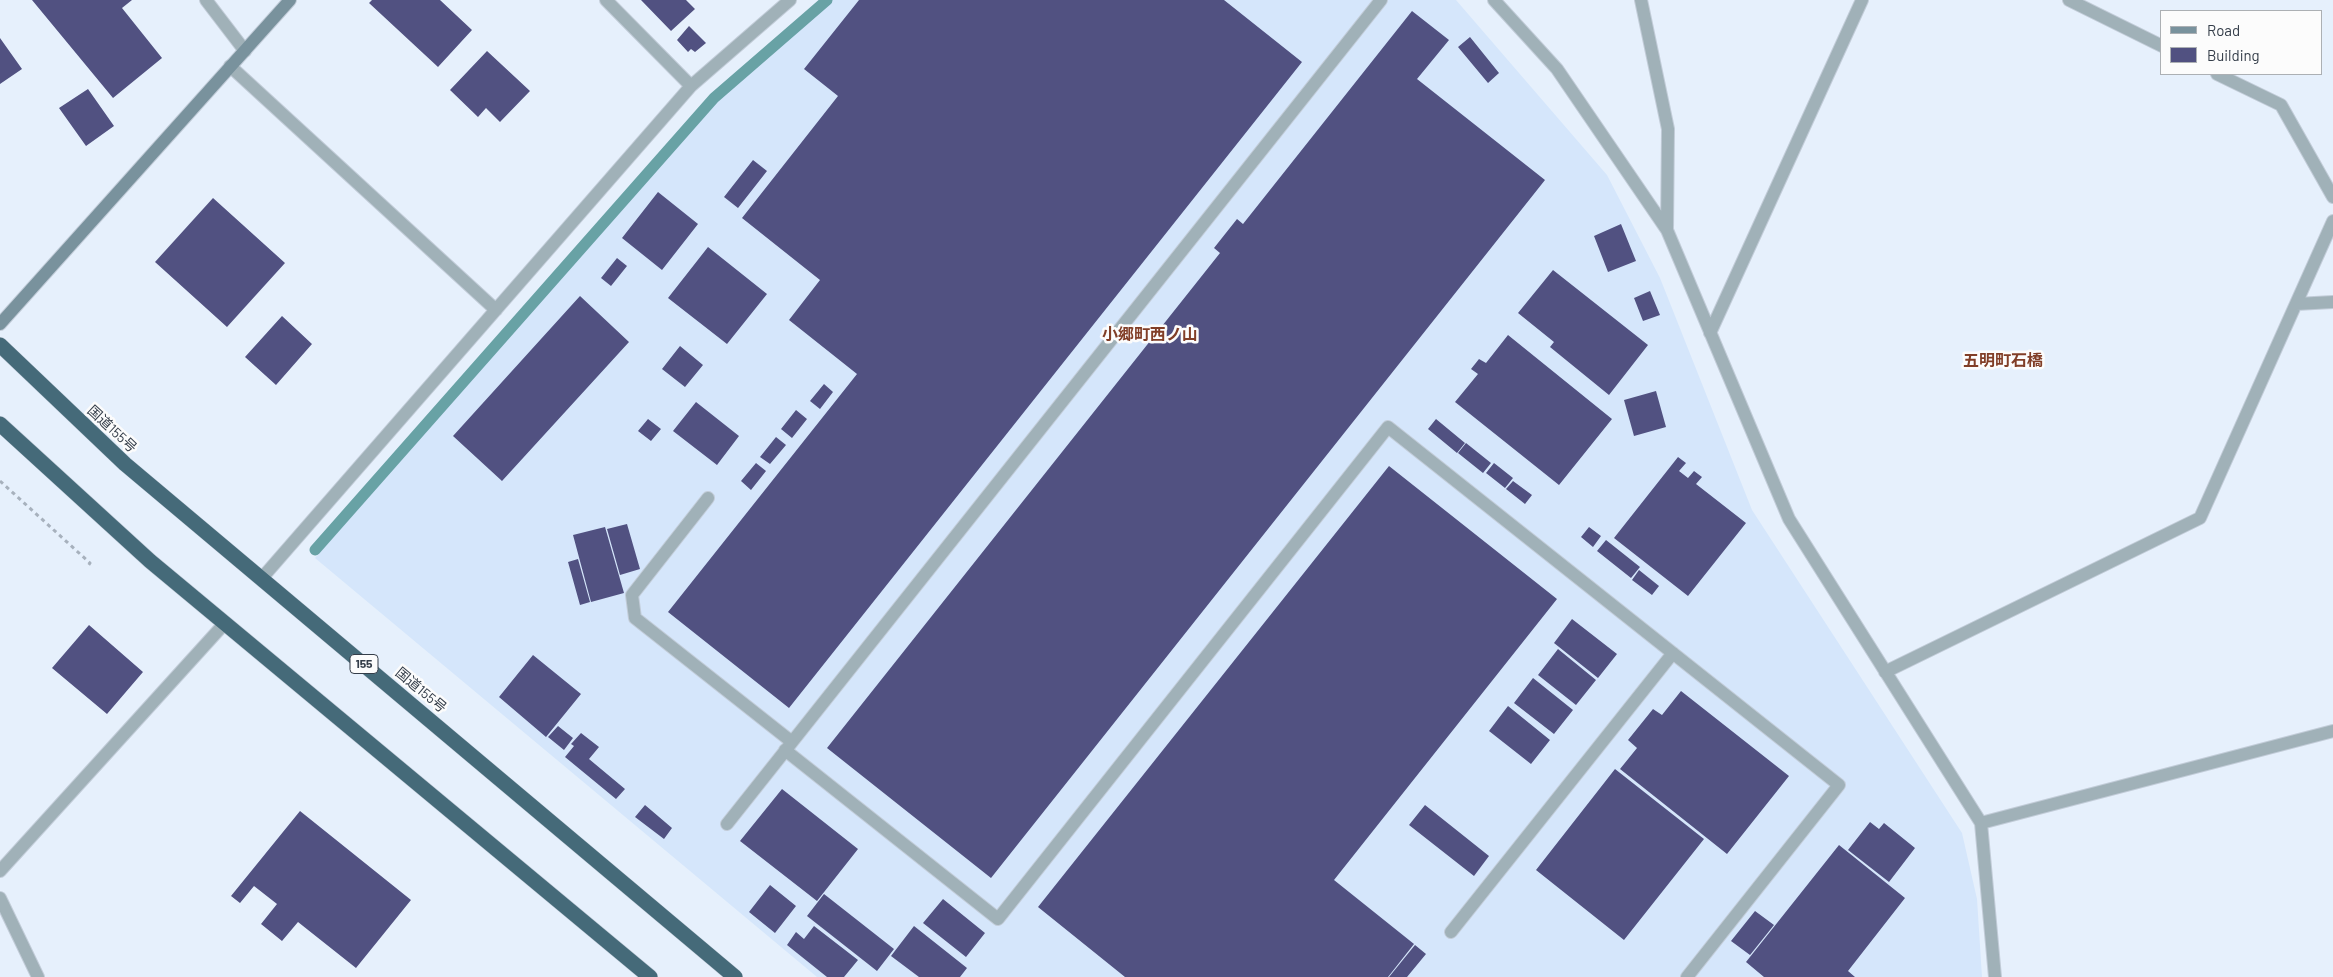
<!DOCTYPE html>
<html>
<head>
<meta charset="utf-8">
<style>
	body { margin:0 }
	#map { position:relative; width:2333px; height:977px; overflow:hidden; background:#e6f0fc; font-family:Barlow,sans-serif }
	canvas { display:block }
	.legend { position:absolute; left:2160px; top:10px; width:162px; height:65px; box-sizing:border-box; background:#fcfcfc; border:1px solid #acb0b4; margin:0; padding:6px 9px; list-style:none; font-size:15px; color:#343d49 }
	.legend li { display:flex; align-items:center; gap:10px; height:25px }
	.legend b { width:25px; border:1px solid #acb0b4 }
</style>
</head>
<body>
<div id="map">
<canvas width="2333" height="977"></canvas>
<ul class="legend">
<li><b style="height:6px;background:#79929d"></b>Road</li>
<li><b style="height:14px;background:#515181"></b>Building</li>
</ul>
</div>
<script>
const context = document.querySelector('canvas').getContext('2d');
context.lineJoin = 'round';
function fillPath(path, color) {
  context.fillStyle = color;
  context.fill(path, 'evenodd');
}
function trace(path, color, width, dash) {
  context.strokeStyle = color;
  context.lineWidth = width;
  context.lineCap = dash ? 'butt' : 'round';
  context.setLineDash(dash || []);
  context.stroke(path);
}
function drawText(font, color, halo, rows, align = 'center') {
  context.font = font + ' Barlow,"Noto Sans JP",sans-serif';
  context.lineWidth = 5;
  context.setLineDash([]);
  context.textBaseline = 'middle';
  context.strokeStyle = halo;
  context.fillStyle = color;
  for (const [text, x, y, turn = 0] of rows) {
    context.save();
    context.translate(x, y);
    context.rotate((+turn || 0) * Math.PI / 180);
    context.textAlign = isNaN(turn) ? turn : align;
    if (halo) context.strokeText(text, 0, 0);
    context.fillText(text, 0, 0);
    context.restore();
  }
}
fillPath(new Path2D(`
	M 832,0 L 1456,0 L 1607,175 L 1660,278 L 1752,510 L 1962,833 L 1977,899 L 1982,977 L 817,977 L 315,558 L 716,100 Z`), '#d5e6fb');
trace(new Path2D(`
	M 315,550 L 714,98 L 827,0`), '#68a2a5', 11);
fillPath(new Path2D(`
	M 32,0 L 132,0 L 122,8 L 162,58 L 113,98 Z
	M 372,0 L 440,0 L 472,30 L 438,67 L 369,3 Z
	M 641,0 L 686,0 L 695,9 L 671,31 Z
	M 859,0 L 1224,0 L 1302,62 L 789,708 L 668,612 L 857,374 L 789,320 L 820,280 L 742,218 L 838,96 L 804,69 Z
	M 1412,11 L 1449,40 L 1417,79 L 1545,180 L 991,878 L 827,748 L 1220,253 L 1214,248 L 1237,219 L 1243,224 Z
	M 689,26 L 706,43 L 695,52 L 691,49 L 688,52 L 677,40 Z
	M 1470,37 L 1499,73 L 1488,83 L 1458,47 Z
	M 0,38 L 22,69 L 0,84 Z
	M 487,51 L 530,91 L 500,122 L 486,108 L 478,117 L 450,90 Z
	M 88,89 L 114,126 L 86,146 L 59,108 Z
	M 753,160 L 767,171 L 738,208 L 724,197 Z
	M 658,192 L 698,224 L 662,270 L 622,238 Z
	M 213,198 L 285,263 L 227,327 L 155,262 Z
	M 1621,224 L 1636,261 L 1608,272 L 1594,236 Z
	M 708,247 L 767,294 L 727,344 L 668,298 Z
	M 617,258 L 627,266 L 611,286 L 601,278 Z
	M 1553,270 L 1648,345 L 1609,395 L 1550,347 L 1554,342 L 1518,313 Z
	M 1650,291 L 1660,315 L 1643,321 L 1634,298 Z
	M 580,296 L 629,342 L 502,481 L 453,436 Z
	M 282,316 L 312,344 L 276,385 L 245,357 Z
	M 1508,335 L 1612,419 L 1559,485 L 1455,402 L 1478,374 L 1471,369 L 1479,359 L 1486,363 Z
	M 680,346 L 703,365 L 685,387 L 662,369 Z
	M 824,384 L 833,392 L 820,409 L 810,401 Z
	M 1656,391 L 1666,427 L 1634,436 L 1624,400 Z
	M 696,402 L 739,436 L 717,465 L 673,431 Z
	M 796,410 L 807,419 L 792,438 L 781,429 Z
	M 648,419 L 661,429 L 651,441 L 638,431 Z
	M 1436,419 L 1465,443 L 1457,453 L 1428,429 Z
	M 776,437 L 786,445 L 770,464 L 760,457 Z
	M 1466,443 L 1491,463 L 1483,473 L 1458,453 Z
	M 1678,457 L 1686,463 L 1679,471 L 1688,478 L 1694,471 L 1702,477 L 1696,484 L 1746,523 L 1688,596 L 1614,538 Z
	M 756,463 L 766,471 L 751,490 L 741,481 Z
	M 1494,463 L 1513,478 L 1505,488 L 1486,473 Z
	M 1389,466 L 1557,599 L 1334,880 L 1414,944 L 1388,977 L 1125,977 L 1038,907 Z
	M 1513,481 L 1532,495 L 1525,504 L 1506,489 Z
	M 627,524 L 640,569 L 620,575 L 607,529 Z
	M 605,527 L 624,593 L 591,602 L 573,535 Z
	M 1589,527 L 1601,536 L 1593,547 L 1581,537 Z
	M 1606,540 L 1640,567 L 1631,578 L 1597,551 Z
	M 578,559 L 590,602 L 580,605 L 568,562 Z
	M 1639,570 L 1659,586 L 1652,595 L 1632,580 Z
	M 1572,619 L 1617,654 L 1598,678 L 1554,643 Z
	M 89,625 L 143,672 L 107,714 L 52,668 Z
	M 1558,649 L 1596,680 L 1576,705 L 1538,675 Z
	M 533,655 L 581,694 L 546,737 L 499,697 Z
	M 1533,678 L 1573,710 L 1554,734 L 1514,703 Z
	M 1681,691 L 1789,776 L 1727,854 L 1620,769 L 1637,748 L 1628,740 L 1653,709 L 1662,715 Z
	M 1508,706 L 1550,740 L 1531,764 L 1489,731 Z
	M 558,726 L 573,738 L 564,750 L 548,737 Z
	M 581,733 L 599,747 L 589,759 L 625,789 L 616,799 L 565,757 L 574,746 L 571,744 Z
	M 1615,769 L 1704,839 L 1624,940 L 1536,870 Z
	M 782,789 L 858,849 L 817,901 L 740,841 Z
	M 645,805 L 672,828 L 664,839 L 635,817 Z
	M 1425,805 L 1489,856 L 1474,876 L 1409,825 Z
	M 300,811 L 411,900 L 356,968 L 298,922 L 282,941 L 261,924 L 277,904 L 254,886 L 240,903 L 231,896 Z
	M 1870,822 L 1879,829 L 1884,823 L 1915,848 L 1889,882 L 1848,850 Z
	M 1839,845 L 1905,898 L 1848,971 L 1855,977 L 1764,977 L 1746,962 Z
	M 770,885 L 796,906 L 775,933 L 749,912 Z
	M 824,894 L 894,949 L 877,971 L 807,916 Z
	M 943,899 L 985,933 L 966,957 L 923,923 Z
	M 1755,911 L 1774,925 L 1750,955 L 1731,941 Z
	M 814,926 L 858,960 L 844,977 L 827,977 L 787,945 L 796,932 L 804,939 Z
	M 914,926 L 967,968 L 960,977 L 919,977 L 891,956 Z
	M 1415,945 L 1426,954 L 1407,977 L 1389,977 Z`), '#515181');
const lane = new Path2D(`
	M 708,498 L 632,595 L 635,618 L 792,742
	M 785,750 L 998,919 L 1388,427 L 1839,785 L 1687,977
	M 727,824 L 1381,0
	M 1451,932 L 1673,653`);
const street = new Path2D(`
	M 206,0 L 245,51
	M 606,0 L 691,86
	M 1494,0 L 1557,69 L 1667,230 L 1789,519 L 1981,823 L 1995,977
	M 1641,0 L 1668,129 L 1667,230
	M 2069,0 L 2162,46
	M 230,66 L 496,310
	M 2217,74 L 2281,105 L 2333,197
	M 2296,304 L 2333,302
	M 1710,333 L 1862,0
	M 262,578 L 691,86 L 790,0
	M 1885,672 L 2200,518 L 2333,221
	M 1981,823 L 2333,731
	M 0,871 L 225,623
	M 0,898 L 38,977`);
const secondary = new Path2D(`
	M 0,324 L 290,0`);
const highway = new Path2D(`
	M 0,345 L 125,464 L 735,977
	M 0,424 L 150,561 L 650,977`);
trace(lane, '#c2ccd8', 14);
trace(street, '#c2ccd8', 14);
trace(secondary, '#c2ccd8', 14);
trace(highway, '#c2ccd8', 16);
trace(new Path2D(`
	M 0,481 L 90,563 L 88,566`), '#a7b1bd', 3, [4, 4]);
trace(lane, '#a0b1b8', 12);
trace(street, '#a0b1b8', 12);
trace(secondary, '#79929d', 12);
trace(highway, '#456a79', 15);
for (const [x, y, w] of [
	[364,664,28]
]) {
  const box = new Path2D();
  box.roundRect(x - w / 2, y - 9.5, w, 19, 4);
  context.fillStyle = '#fcfcfc';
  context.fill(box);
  trace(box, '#343d49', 1);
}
drawText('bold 12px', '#343d49', null, [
	["155",364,664]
]);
drawText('14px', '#343d49', '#fcfcfc', [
	["国道155号",112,429,43],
	["国道155号",421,690,40]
]);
drawText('bold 16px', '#813e27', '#fcfcfc', [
	["小郷町西ノ山",1150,335],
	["五明町石橋",2003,361]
]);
</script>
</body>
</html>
